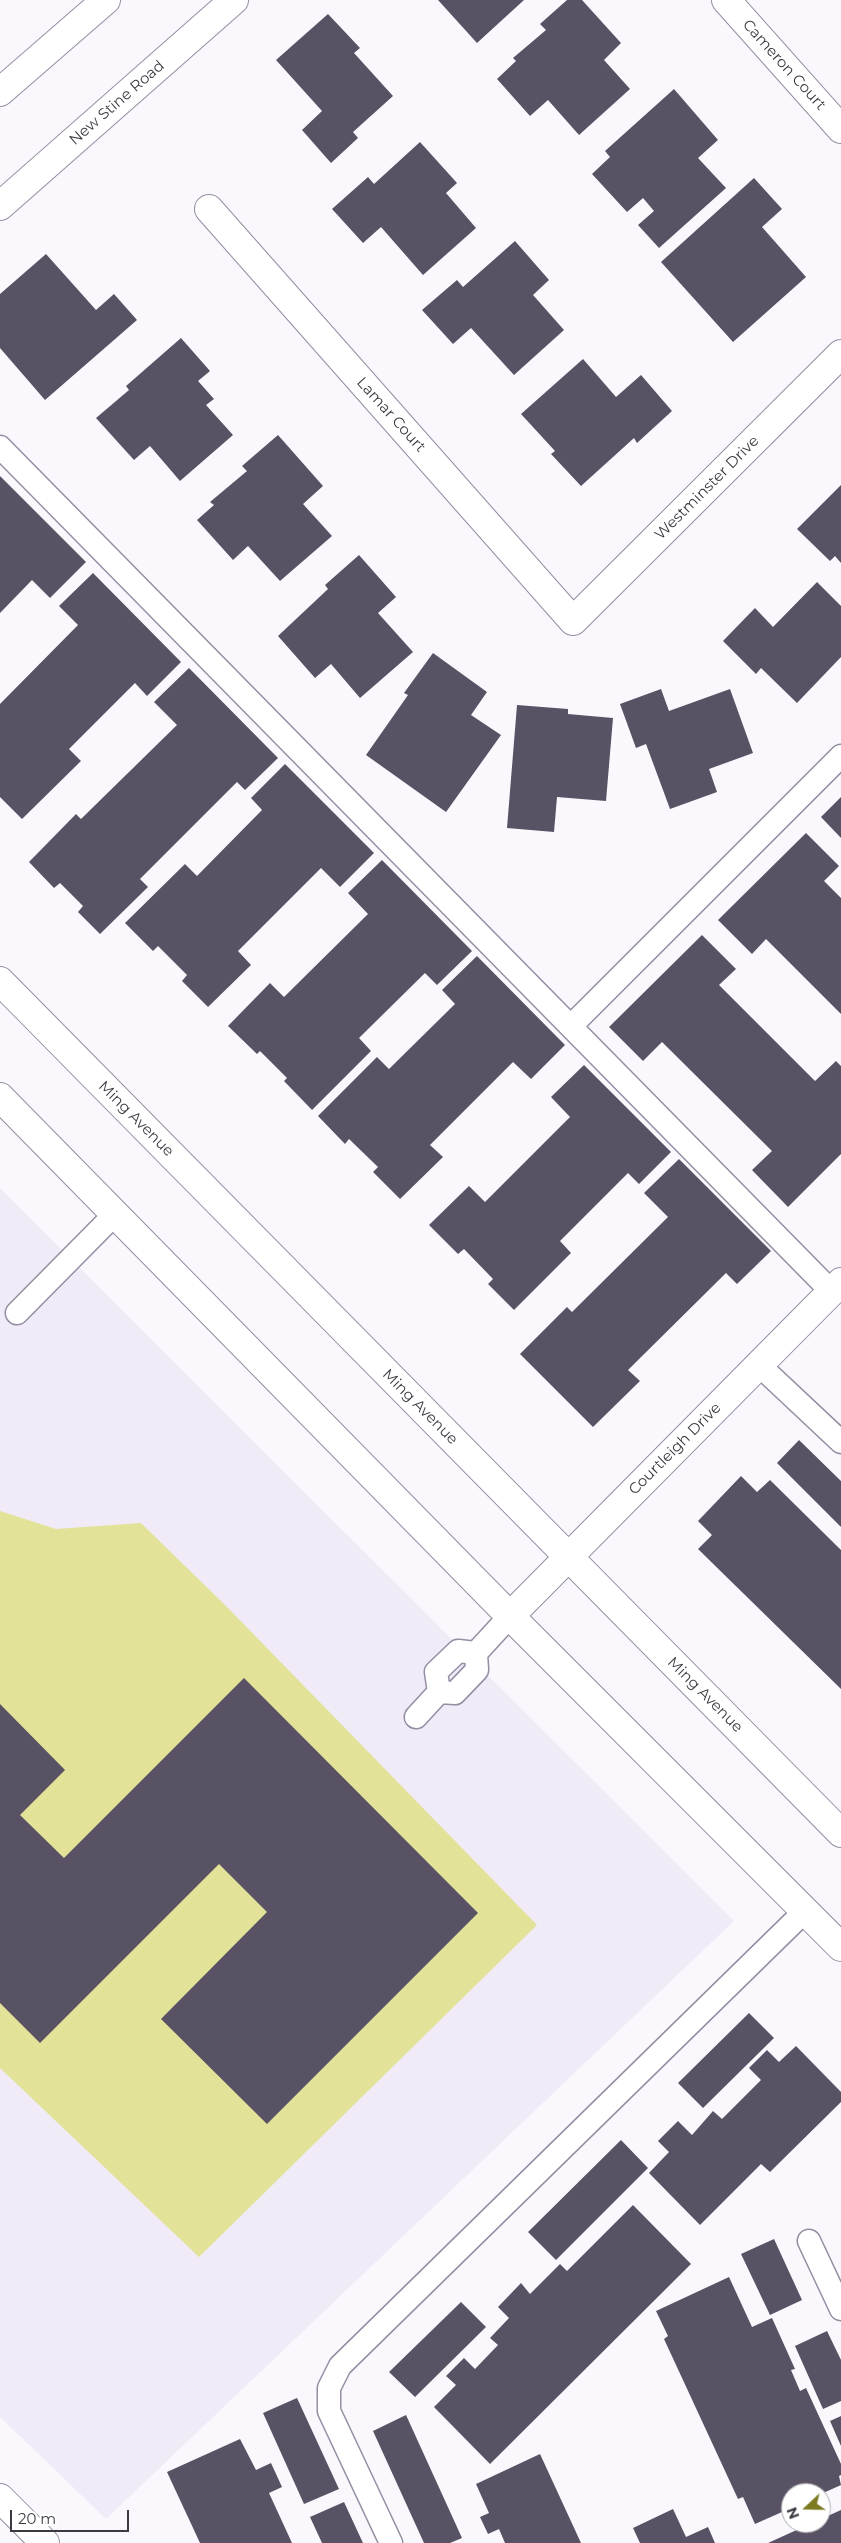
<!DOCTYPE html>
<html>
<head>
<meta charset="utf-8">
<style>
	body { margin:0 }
	#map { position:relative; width:841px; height:2543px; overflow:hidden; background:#faf8fd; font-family:Montserrat,sans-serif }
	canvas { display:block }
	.north { position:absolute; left:781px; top:2483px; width:50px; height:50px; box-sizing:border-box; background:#fff; border:1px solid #b1b0b3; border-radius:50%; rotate:249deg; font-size:14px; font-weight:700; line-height:20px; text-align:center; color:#3d3942 }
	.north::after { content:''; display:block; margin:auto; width:18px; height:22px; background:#7c7b22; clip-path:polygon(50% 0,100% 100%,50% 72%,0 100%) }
	.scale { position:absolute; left:10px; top:2510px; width:119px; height:22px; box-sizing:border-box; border:2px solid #3d3942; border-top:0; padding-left:6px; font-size:15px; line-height:18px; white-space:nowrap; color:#3d3942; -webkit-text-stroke:4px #fff; paint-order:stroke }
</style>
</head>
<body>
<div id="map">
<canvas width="841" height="2543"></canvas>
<div class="north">N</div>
<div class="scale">20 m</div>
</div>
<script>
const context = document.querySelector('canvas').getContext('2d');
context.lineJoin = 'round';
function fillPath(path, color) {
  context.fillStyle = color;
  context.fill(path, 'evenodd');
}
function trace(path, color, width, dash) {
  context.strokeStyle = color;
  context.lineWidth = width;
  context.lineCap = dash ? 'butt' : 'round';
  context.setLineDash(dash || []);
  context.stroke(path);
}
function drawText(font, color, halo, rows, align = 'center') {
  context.font = font + ' Montserrat,sans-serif';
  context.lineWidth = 5;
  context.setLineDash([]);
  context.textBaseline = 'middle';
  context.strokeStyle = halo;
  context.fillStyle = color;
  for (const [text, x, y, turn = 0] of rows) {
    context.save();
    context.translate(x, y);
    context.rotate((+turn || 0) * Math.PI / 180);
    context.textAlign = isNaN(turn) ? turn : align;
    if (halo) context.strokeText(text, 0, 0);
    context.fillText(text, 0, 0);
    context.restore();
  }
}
fillPath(new Path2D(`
	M 0,1188 L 734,1921 L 106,2519 L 0,2417 Z`), '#f0ebf7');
fillPath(new Path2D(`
	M 0,1511 L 56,1529 L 141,1523 L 226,1606 L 537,1925 L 199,2257 L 0,2068 Z`), '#e2e399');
fillPath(new Path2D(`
	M 438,0 L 524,0 L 477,43 Z
	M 567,0 L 582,0 L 621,43 L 604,60 L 630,89 L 579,135 L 548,100 L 530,116 L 497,79 L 516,61 L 513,58 L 546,30 L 540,24 Z
	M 328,14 L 360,48 L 354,53 L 393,96 L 353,132 L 358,138 L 331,163 L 302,130 L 322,111 L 276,60 Z
	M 674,89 L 718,140 L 698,158 L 726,188 L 659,248 L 638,225 L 654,211 L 643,198 L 627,212 L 592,174 L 610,157 L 605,151 Z
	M 420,142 L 457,183 L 446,193 L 476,228 L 423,275 L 381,227 L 363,243 L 332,209 L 368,177 L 374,184 Z
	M 754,178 L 782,209 L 762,227 L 806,277 L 733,342 L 661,262 Z
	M 515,241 L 549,280 L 533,295 L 564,330 L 514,375 L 471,328 L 453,344 L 422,310 L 457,280 L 463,287 Z
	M 46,254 L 96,310 L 114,294 L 137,320 L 45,400 L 0,348 L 0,294 Z
	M 181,338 L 210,371 L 198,381 L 214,399 L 206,405 L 233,435 L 180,481 L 150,446 L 134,460 L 96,418 L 129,390 L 126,386 Z
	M 583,359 L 616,397 L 641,375 L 672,411 L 637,443 L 634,438 L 581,486 L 551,454 L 555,451 L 521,414 Z
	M 278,435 L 323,486 L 303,504 L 332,536 L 280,581 L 248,546 L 233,560 L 197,520 L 214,505 L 210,502 L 247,471 L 242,466 Z
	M 0,476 L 86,562 L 50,598 L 32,580 L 0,613 Z
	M 841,485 L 841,563 L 835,556 L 830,561 L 797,529 Z
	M 359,555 L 396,597 L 378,613 L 413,652 L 360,698 L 331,664 L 315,678 L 278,636 L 328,589 L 325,585 Z
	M 93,573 L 181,662 L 147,696 L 135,683 L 69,749 L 81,761 L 22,819 L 0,797 L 0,704 L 78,625 L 59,606 Z
	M 817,582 L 841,606 L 841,657 L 797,703 L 761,668 L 756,674 L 723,641 L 755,608 L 773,627 Z
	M 433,653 L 487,692 L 471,715 L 501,735 L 446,812 L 366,755 L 408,695 L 404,693 Z
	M 189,668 L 278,758 L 245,790 L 237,782 L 140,879 L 148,887 L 100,934 L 78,912 L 83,906 L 60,883 L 54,888 L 29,862 L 76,814 L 81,819 L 177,725 L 154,702 Z
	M 661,689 L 669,711 L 730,689 L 753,753 L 709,769 L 717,792 L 670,809 L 646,744 L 636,748 L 620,704 Z
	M 517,705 L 568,709 L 568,714 L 613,718 L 606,801 L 557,797 L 554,832 L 507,828 Z
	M 285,764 L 374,853 L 340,887 L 321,868 L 238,951 L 251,965 L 208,1007 L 182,981 L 187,975 L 158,946 L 153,951 L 125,923 L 185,864 L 197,876 L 262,810 L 251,798 Z
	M 841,797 L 841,838 L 821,817 Z
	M 806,833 L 839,866 L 824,881 L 841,898 L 841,1014 L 766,939 L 752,954 L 718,920 Z
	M 382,860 L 472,951 L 437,985 L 425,973 L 359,1038 L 371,1051 L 312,1110 L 284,1081 L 287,1078 L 260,1051 L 257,1054 L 228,1026 L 270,983 L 284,997 L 368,914 L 348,893 Z
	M 702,935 L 736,969 L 719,985 L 815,1081 L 836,1061 L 841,1066 L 841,1154 L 788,1207 L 752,1170 L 772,1151 L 662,1042 L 643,1061 L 609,1027 Z
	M 477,956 L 565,1045 L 531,1079 L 513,1062 L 430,1145 L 443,1157 L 400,1199 L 373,1172 L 378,1167 L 349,1139 L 345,1144 L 318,1116 L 377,1057 L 389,1069 L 455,1004 L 442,990 Z
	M 584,1065 L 671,1152 L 639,1184 L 628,1173 L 560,1241 L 571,1253 L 514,1310 L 488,1284 L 493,1279 L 464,1249 L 458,1254 L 429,1225 L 469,1186 L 485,1202 L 570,1117 L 551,1097 Z
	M 679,1159 L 771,1251 L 737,1284 L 726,1273 L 628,1370 L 640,1381 L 593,1427 L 520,1354 L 567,1307 L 572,1312 L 668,1217 L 644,1193 Z
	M 799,1440 L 841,1481 L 841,1527 L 777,1463 Z
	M 741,1476 L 757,1492 L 770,1480 L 841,1550 L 841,1689 L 698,1549 L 712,1535 L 698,1521 Z
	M 244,1678 L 478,1913 L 267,2124 L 161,2019 L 267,1912 L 219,1864 L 40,2043 L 0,2003 L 0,1704 L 65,1770 L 20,1815 L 64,1858 Z
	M 749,2013 L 774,2038 L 703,2108 L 678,2083 Z
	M 796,2046 L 841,2092 L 841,2102 L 770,2172 L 761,2164 L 700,2225 L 649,2173 L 669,2152 L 658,2141 L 678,2121 L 692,2135 L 713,2111 L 722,2119 L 761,2080 L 749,2068 L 767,2050 L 779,2062 Z
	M 621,2140 L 648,2168 L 556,2260 L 528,2232 Z
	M 633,2205 L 691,2264 L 490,2464 L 434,2407 L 456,2385 L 446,2376 L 464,2358 L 475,2369 L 498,2345 L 490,2338 L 509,2318 L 498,2307 L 521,2283 L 530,2294 L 560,2264 L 567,2271 Z
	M 774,2239 L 802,2300 L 770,2315 L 741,2254 Z
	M 729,2277 L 752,2327 L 772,2318 L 795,2369 L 791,2370 L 800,2391 L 806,2388 L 841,2464 L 841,2475 L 839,2476 L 841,2485 L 821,2494 L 791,2493 L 791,2508 L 755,2524 L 743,2497 L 738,2499 L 664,2339 L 668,2336 L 656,2311 Z
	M 461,2302 L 486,2327 L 415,2397 L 389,2372 Z
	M 827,2331 L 841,2360 L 841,2401 L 823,2409 L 795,2346 Z
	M 297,2398 L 339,2489 L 304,2504 L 263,2413 Z
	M 406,2415 L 462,2538 L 450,2543 L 424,2543 L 373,2431 Z
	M 841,2416 L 841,2446 L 830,2421 Z
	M 240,2439 L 256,2470 L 271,2463 L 282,2487 L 269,2493 L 292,2543 L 200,2543 L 167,2472 Z
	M 540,2454 L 581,2543 L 505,2543 L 499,2529 L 488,2534 L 480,2517 L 489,2513 L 476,2484 Z
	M 344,2502 L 363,2543 L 322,2543 L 310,2517 Z
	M 673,2509 L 686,2537 L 708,2527 L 715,2543 L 640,2543 L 633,2528 Z
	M 841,2510 L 841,2543 L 768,2543 L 812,2523 L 821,2523 L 821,2519 Z`), '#595164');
const service = new Path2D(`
	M 0,447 L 832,1292
	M 571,1026 L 841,756
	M 17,1313 L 115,1214
	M 759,1365 L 841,1442
	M 439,1692 L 436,1672 L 458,1651 L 476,1653
	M 416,1717 L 439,1692 L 455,1693 L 477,1670 L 476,1653 L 510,1616
	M 809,2241 L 841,2309
	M 391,2543 L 329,2411 L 329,2388 L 340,2366 L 805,1911`);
const minor = new Path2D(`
	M 726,0 L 841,129
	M 209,209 L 573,621 L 841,354
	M 510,1616 L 841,1282
	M 0,2498 L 45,2543`);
const secondary = new Path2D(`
	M 0,92 L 106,0
	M 0,206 L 234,0
	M 0,981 L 841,1833
	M 0,1097 L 510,1616 L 841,1947`);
trace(service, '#958da2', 25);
trace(minor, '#958da2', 30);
trace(secondary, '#958da2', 30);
trace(service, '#fff', 22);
trace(minor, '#fff', 28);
trace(secondary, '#fff', 28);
drawText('15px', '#3d3942', '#fff', [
	["Cameron Court",784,65,48],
	["New Stine Road",117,103,-41],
	["Lamar Court",391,415,48],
	["Westminster Drive",707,488,-45],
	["Ming Avenue",136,1119,45],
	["Ming Avenue",420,1407,45],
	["Courtleigh Drive",675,1449,-45],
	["Ming Avenue",705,1695,45]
]);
</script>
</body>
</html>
